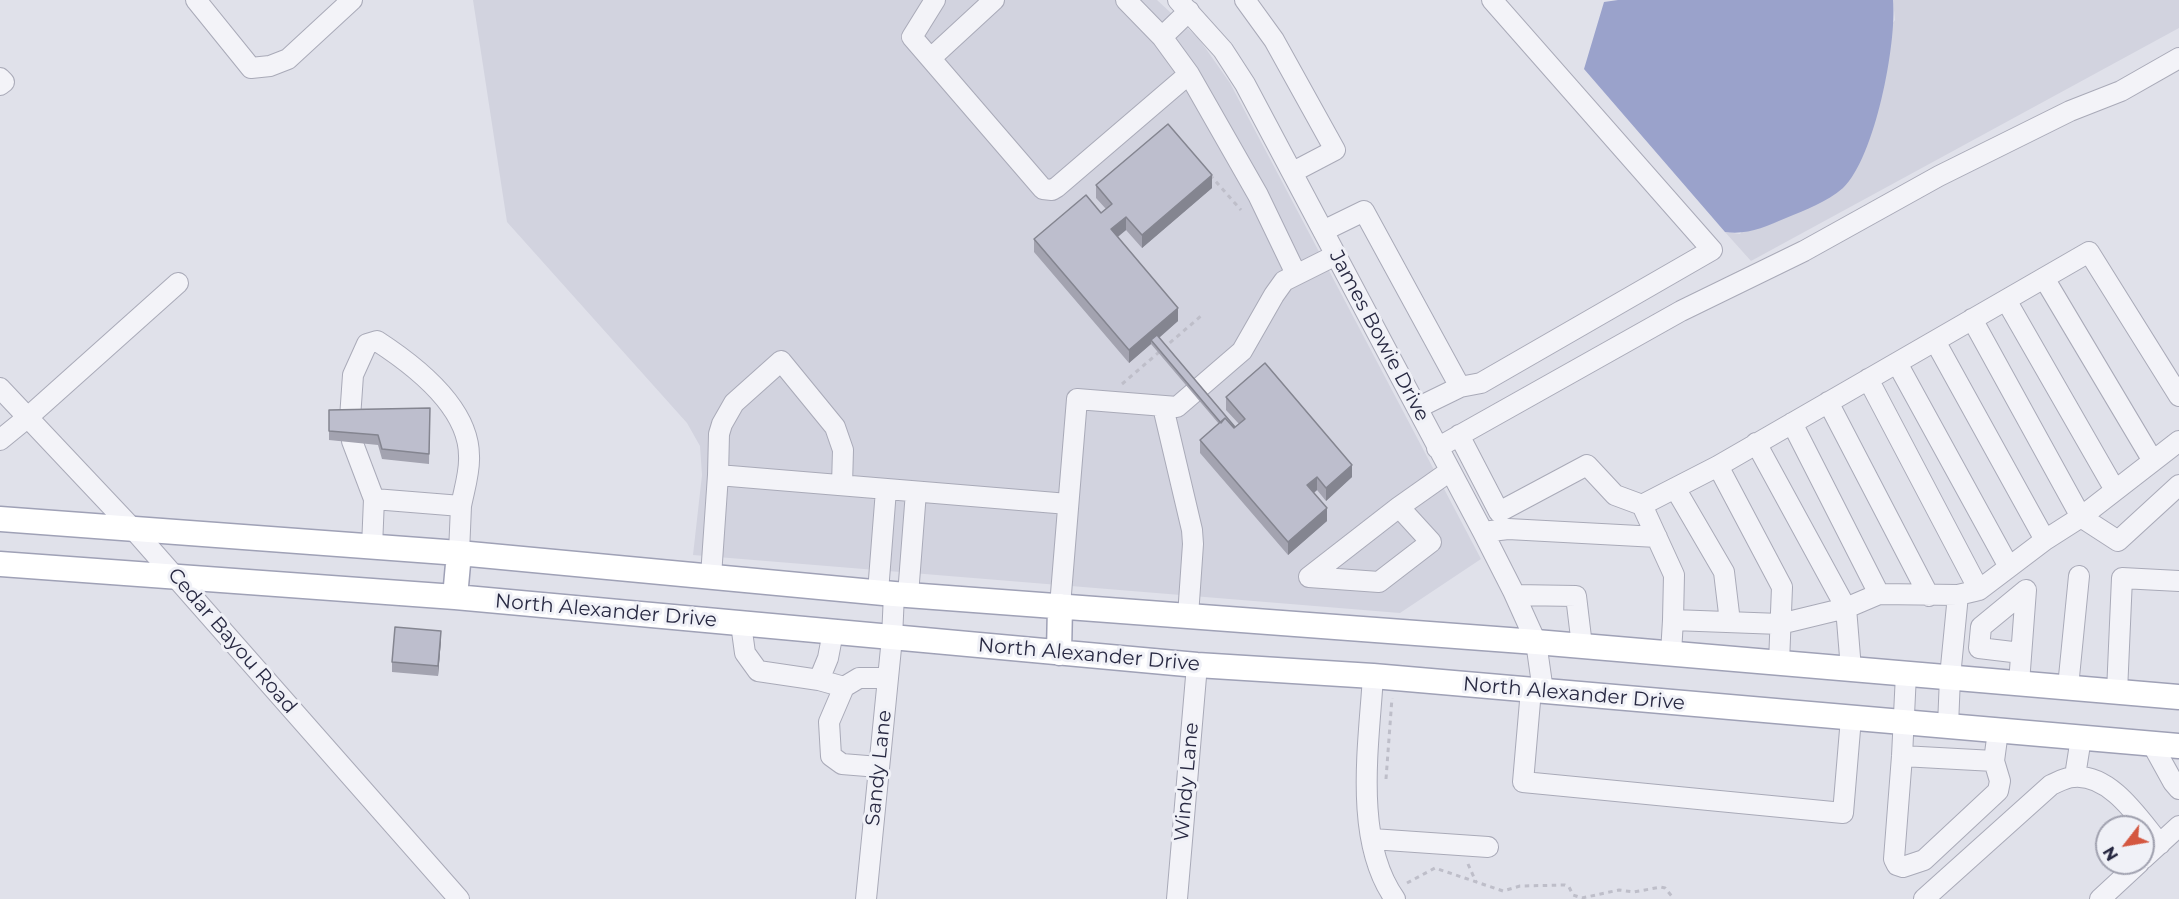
<!DOCTYPE html>
<html>
<head>
<meta charset="utf-8">
<style>
	body { margin:0 }
	#map { position:relative; width:2179px; height:899px; overflow:hidden; background:#e0e1ea; font-family:Montserrat,sans-serif }
	canvas { display:block }
	.north { position:absolute; left:2095px; top:815px; width:60px; height:60px; box-sizing:border-box; background:#f0f1f7; border:2px solid #a0a1af; border-radius:50%; rotate:239deg; font-size:16px; font-weight:700; line-height:24px; text-align:center; color:#282942 }
	.north::after { content:''; display:block; margin:auto; width:21px; height:27px; background:#d45740; clip-path:polygon(50% 0,100% 100%,50% 72%,0 100%) }
</style>
</head>
<body>
<div id="map">
<canvas width="2179" height="899"></canvas>
<div class="north">N</div>
</div>
<script>
const context = document.querySelector('canvas').getContext('2d');
context.lineJoin = 'round';
function fillPath(path, color) {
  context.fillStyle = color;
  context.fill(path, 'evenodd');
}
function trace(path, color, width, dash) {
  context.strokeStyle = color;
  context.lineWidth = width;
  context.lineCap = dash ? 'butt' : 'round';
  context.setLineDash(dash || []);
  context.stroke(path);
}
function drawText(font, color, halo, rows, align = 'center') {
  context.font = font + ' Montserrat,sans-serif';
  context.lineWidth = 6;
  context.setLineDash([]);
  context.textBaseline = 'middle';
  context.strokeStyle = halo;
  context.fillStyle = color;
  for (const [text, x, y, turn = 0] of rows) {
    context.save();
    context.translate(x, y);
    context.rotate((+turn || 0) * Math.PI / 180);
    context.textAlign = isNaN(turn) ? turn : align;
    if (halo) context.strokeText(text, 0, 0);
    context.fillText(text, 0, 0);
    context.restore();
  }
}
fillPath(new Path2D(`
	M 473,0 L 1157,0 L 1199,39 L 1230,83 L 1481,559 L 1400,613 L 693,555 L 702,475 L 700,446 L 687,423 L 507,222 Z
	M 1893,0 L 2179,0 L 2179,28 L 1751,261 L 1725,232 L 1740,234 L 1895,20 Z`), '#d2d3df');
fillPath(new Path2D(`
	M 1618,0 L 1893,0 C 1897,43 1875,158 1843,188 C 1827,202 1805,210 1786,218 C 1765,227 1748,235 1725,232 L 1584,69 L 1604,2 Z`), '#9aa2cb');
const minor = new Path2D(`
	M 196,0 L 251,68 L 270,66 L 288,59 L 352,0
	M 935,0 L 912,37 L 1043,189 L 1052,190 L 1057,187 L 1189,74
	M 1126,0 L 1162,37 L 1189,74 L 1258,195 L 1296,274
	M 1178,0 L 1223,50 L 1245,84 L 1483,532 L 1513,591 L 1536,642 L 1543,691
	M 1245,0 L 1274,40 L 1335,150 L 1293,172
	M 1162,37 L 1189,11
	M 931,58 L 994,0
	M 0,78 L 4,82 L 0,85
	M 1323,231 L 1364,211 L 1460,387 L 1417,408
	M 2044,278 L 2153,461
	M 2006,300 L 2115,490
	M 1972,319 L 2081,517 L 2179,441
	M 1935,341 L 2045,540
	M 1897,363 L 2009,567
	M 1868,379 L 1979,590
	M 1460,387 L 1481,383 L 1712,250 L 1492,0
	M 0,388 L 133,529 L 459,899
	M 1828,402 L 1929,596
	M 1163,407 L 1192,530 L 1193,544 L 1188,616
	M 1792,423 L 1879,594
	M 1459,435 L 1499,512 L 1587,465 L 1615,495 L 1642,505 L 1674,575 L 1673,620 L 1780,624 L 1846,608 L 1879,594 L 1958,595
	M 0,440 L 27,418 L 178,283
	M 1756,443 L 1846,608 L 1851,669
	M 1437,448 L 1681,311 L 1804,251 L 1939,176 L 2070,111 L 2121,91 L 2179,58
	M 1718,466 L 1782,587 L 1779,663
	M 718,475 L 1068,504
	M 1675,488 L 1724,572 L 1730,622
	M 374,499 L 352,441 L 350,418 L 353,375 L 367,344 L 377,341 C 414,365 469,407 469,456 C 470,472 464,490 461,506
	M 1642,505 L 1718,466 L 2089,252 L 2179,396
	M 1399,507 L 1431,542 L 1379,582 L 1309,577 L 1399,507 L 1450,471
	M 1483,532 L 1508,529 L 1657,537
	M 372,547 L 374,499 L 461,506 L 459,553
	M 711,576 L 718,475 L 719,434 L 722,424 L 734,403 L 781,361 L 835,427 L 843,450 L 842,485
	M 878,592 L 886,490
	M 908,595 L 916,492
	M 1515,595 L 1576,596 L 1582,646
	M 1060,606 L 1077,399 L 1177,407 L 1242,351 L 1274,295 L 1284,281 L 1336,255
	M 741,624 L 745,653 L 758,671 L 819,680 L 844,687
	M 1671,653 L 1673,620
	M 1906,674 L 1902,756 L 1894,859 L 1897,865 L 1903,867 L 1924,860 L 1998,791 L 2000,781 L 1994,761 L 1998,731
	M 1373,676 C 1369,744 1353,840 1395,899
	M 819,680 L 828,658 L 833,632
	M 2019,683 L 2026,590 L 1981,627 L 1979,648 L 2021,653
	M 2068,687 L 2079,576
	M 1531,690 L 1523,782 L 1843,813 L 1851,718
	M 2117,692 L 2122,578 L 2179,581
	M 1948,726 L 1950,677 L 1958,595 L 1979,590 L 2045,540 L 2081,517 L 2118,541 L 2179,485
	M 2152,744 L 2173,782 L 2179,789
	M 1902,756 L 1994,761
	M 879,767 L 842,764 L 831,756 L 829,722 L 844,687 L 859,678 L 888,678
	M 2075,776 L 2081,738
	M 1372,839 L 1488,847
	M 2143,859 L 2179,826
	M 866,899 L 892,638 L 894,594
	M 1177,899 L 1197,665
	M 1924,899 L 2051,785 C 2058,782 2066,777 2074,777 C 2111,774 2139,819 2160,844
	M 2100,899 L 2139,863`);
const major = new Path2D(`
	M 0,519 L 459,553 L 894,594 L 1536,642 L 2179,697
	M 0,564 L 455,597 L 1197,665 L 1373,676 L 2179,746
	M 455,597 L 459,553
	M 1059,653 L 1060,606`);
trace(minor, '#a9aab8', 22);
trace(major, '#9fa1b6', 27);
trace(new Path2D(`
	M 1210,175 L 1241,210
	M 1122,384 L 1201,316
	M 1386,779 L 1392,698
	M 1468,864 L 1476,882
	M 1407,883 L 1435,868 L 1503,891 L 1520,886 L 1565,885 L 1569,887 L 1573,895 L 1582,898 L 1619,890 L 1634,892 L 1661,887 L 1665,888 L 1674,899`), '#bebec9', 3, [4.5, 4.5]);
trace(minor, '#f3f3f8', 20);
trace(major, '#fff', 24);
fillPath(new Path2D(`
	M 1096,185 L 1212,188 L 1142,248 L 1126,230 L 1118,237 L 1178,321 L 1159,338 L 1235,427 L 1239,424 L 1226,410 L 1226,397 L 1352,477 L 1326,501 L 1317,490 L 1314,493 L 1327,521 L 1288,555 L 1200,453 L 1200,440 L 1219,424 L 1151,344 L 1129,363 L 1034,252 L 1034,239 L 1101,213 L 1106,209 L 1096,198 Z
	M 430,408 L 429,464 L 382,459 L 378,445 L 329,440 L 329,410 Z
	M 441,640 L 438,676 L 392,672 L 392,662 Z`), '#a3a3b0');
fillPath(new Path2D(`
	M 1212,175 L 1212,188 L 1142,248 L 1142,235 Z
	M 1126,217 L 1126,230 L 1111,242 L 1111,229 Z
	M 1178,308 L 1178,321 L 1153,343 L 1151,340 L 1151,344 L 1129,363 L 1129,350 Z
	M 1352,465 L 1352,477 L 1326,501 L 1326,488 Z
	M 1317,477 L 1317,490 L 1307,498 L 1307,485 Z
	M 1327,508 L 1327,521 L 1288,555 L 1288,542 Z
	M 441,631 L 441,640 L 438,676 L 438,666 Z`), '#848590');
const building = new Path2D(`
	M 1168,124 L 1212,175 L 1142,235 L 1126,217 L 1111,229 L 1178,308 L 1129,350 L 1034,239 L 1086,195 L 1101,213 L 1112,204 L 1096,185 Z
	M 1157,335 L 1235,427 L 1234,428 L 1225,418 L 1221,423 L 1151,340 Z
	M 1265,363 L 1352,465 L 1326,488 L 1317,477 L 1307,485 L 1327,508 L 1288,542 L 1200,440 L 1225,418 L 1234,428 L 1245,419 L 1226,397 Z
	M 430,408 L 429,454 L 382,449 L 378,435 L 329,431 L 329,410 Z
	M 395,627 L 441,631 L 438,666 L 392,662 Z`);
fillPath(building, '#bdbecd');
trace(building, '#848590', 1.5);
drawText('20px', '#282942', '#f0f1f7', [
	["James Bowie Drive",1379,336,62],
	["North Alexander Drive",606,611,5],
	["Cedar Bayou Road",232,641,49],
	["North Alexander Drive",1089,655,5],
	["North Alexander Drive",1574,694,5],
	["Sandy Lane",879,768,-84],
	["Windy Lane",1187,782,-85]
]);
</script>
</body>
</html>
